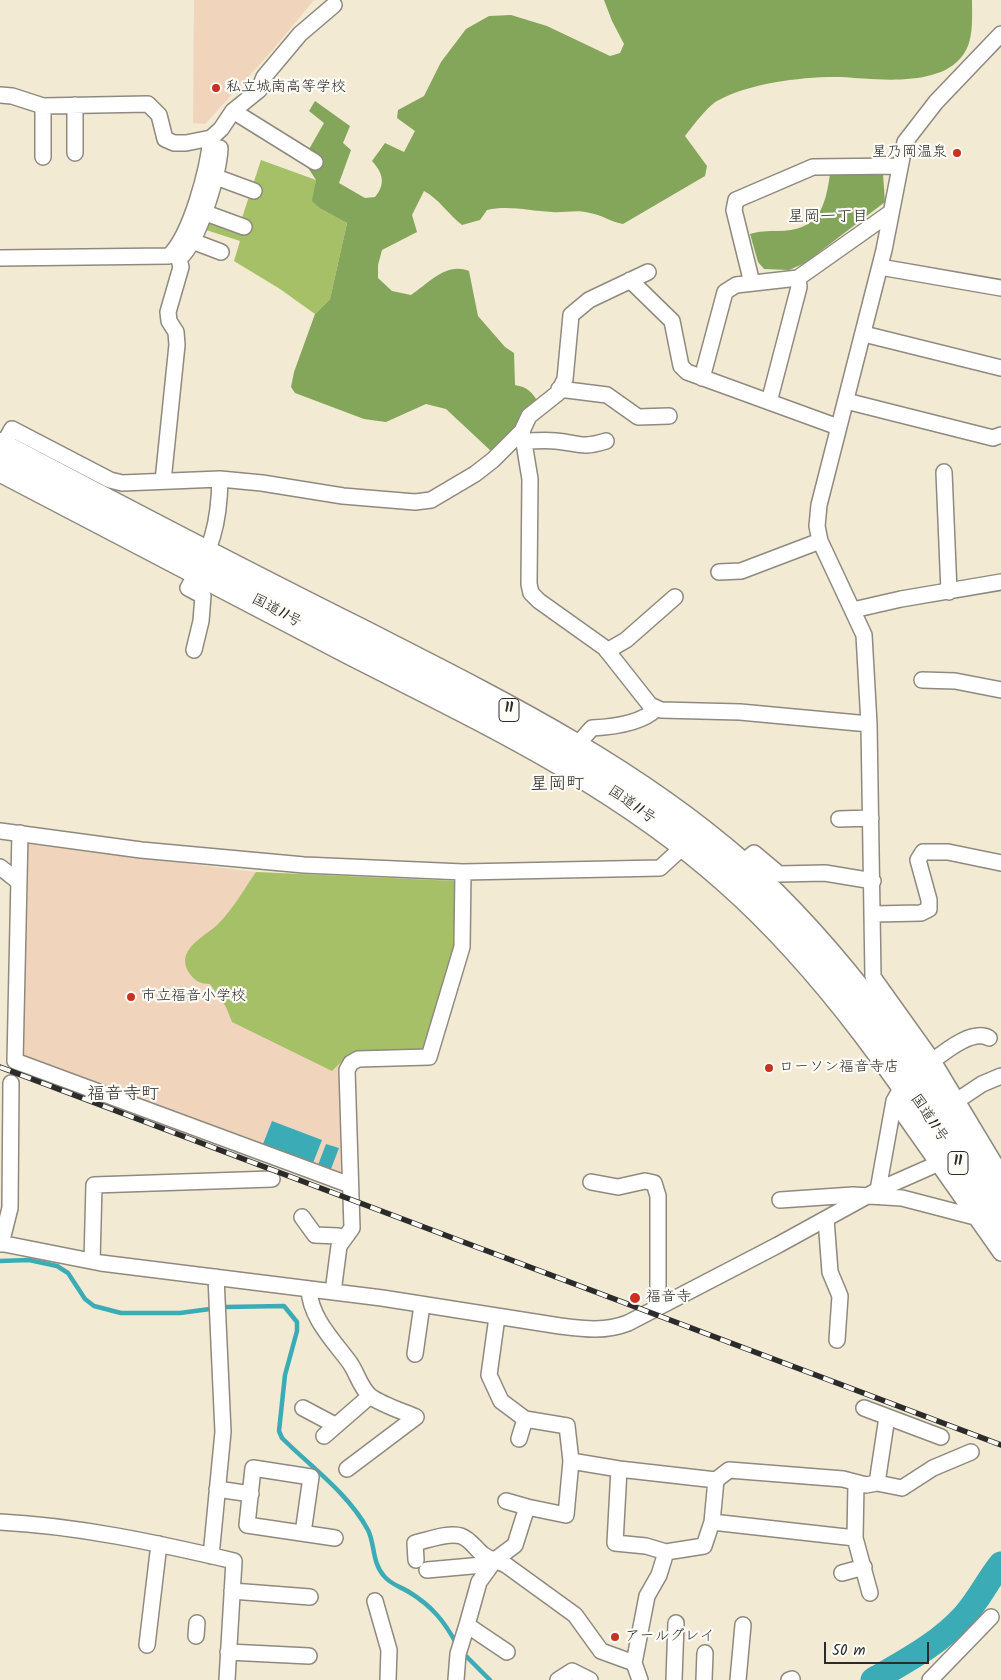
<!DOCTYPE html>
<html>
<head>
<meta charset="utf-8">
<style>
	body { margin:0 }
	#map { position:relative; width:1001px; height:1680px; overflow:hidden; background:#f2ead3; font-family:Kalam,sans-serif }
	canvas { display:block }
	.scale { position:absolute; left:824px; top:1642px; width:105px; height:22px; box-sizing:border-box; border:2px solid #2b2b2b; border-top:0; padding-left:6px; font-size:15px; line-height:18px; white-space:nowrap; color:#2b2b2b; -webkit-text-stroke:4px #fdfcf7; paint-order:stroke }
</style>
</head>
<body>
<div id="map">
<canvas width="1001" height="1680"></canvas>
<div class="scale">50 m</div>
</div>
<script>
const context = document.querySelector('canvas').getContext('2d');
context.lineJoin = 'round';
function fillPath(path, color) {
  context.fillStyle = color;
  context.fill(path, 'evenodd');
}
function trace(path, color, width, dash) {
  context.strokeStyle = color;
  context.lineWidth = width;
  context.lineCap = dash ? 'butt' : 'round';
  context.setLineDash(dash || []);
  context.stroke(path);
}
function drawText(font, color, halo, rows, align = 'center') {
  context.font = font + ' Kalam,"Klee One",sans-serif';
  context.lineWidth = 4.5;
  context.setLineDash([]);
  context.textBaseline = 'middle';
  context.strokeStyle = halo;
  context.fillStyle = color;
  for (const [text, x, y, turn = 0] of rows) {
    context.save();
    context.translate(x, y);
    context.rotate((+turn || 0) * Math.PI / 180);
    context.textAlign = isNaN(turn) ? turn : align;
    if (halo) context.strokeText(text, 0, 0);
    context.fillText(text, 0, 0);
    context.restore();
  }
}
fillPath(new Path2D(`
	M 194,0 L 314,0 L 271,52 L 205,124 L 193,123 Z
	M 28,844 L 256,872 L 456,881 L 352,1056 L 345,1175 L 21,1058 L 26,847 Z`), '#f0d5bc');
fillPath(new Path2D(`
	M 261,160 L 316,180 L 315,191 L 321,209 L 347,223 L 330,299 L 315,314 L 280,289 L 234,261 L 240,241 L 200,228 L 204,214 L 239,227 Z
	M 256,872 L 456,881 L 455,947 L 425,1048 L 422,1050 L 353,1053 L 345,1058 L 332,1071 L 232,1022 L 226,1007 L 210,984 C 201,984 195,981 190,974 C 173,949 207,936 219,923 C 234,908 244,889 256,872 Z`), '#a5c066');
fillPath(new Path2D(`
	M 604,0 L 972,0 C 972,17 974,41 963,55 C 940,88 875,79 841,77 C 806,76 749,83 719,100 C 708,105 693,126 685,136 L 707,166 L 705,176 L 623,224 C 611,222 602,215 590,213 C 577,209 565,213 552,212 C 530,211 509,205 487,210 L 480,220 L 462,225 C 448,214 439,199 424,191 L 412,215 L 417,232 L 382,250 L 378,265 L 378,278 L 392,291 L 411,295 C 429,283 446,262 469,271 L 478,316 L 505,347 L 514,353 L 515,385 C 527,387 532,392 538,402 L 518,429 L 491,451 L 446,409 L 426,404 L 386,422 L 364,419 L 295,393 L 291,387 L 294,372 L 315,314 L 330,299 L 347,223 L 321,209 L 312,201 L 316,180 L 305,163 L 308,151 L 324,123 L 309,111 L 315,101 L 350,126 L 343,143 L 351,150 L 339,183 L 365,198 L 375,197 C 386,184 383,173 372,161 L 385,143 L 404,152 L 415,131 L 397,118 L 398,110 L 424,96 L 441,62 L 466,29 L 489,16 L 511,15 L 547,26 L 610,56 L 620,53 L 624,44 L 612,21 Z
	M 830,174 L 883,174 L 885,202 L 805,263 L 789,270 L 764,269 L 758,262 L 750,234 C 760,231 767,231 777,231 C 818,231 825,209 830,174 Z`), '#84a65b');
fillPath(new Path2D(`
	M 272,1121 L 322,1140 L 313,1163 L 263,1144 Z
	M 326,1144 L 339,1148 L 331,1169 L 318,1165 Z`), '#3bacb6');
trace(new Path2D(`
	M 0,1261 L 29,1260 L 57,1266 L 68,1273 L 85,1299 L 94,1306 L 121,1313 L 180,1313 L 225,1307 L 284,1306 L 297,1322 L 297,1331 L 285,1375 L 279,1431 L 282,1438 C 311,1467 348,1493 368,1530 C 375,1544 372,1563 384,1576 C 390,1584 401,1587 409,1592 C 432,1606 445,1622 457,1645
	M 463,1653 L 490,1680`), '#3bacb6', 4.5);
trace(new Path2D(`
	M 873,1680 C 906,1661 940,1643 965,1615 C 979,1599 988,1580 1001,1564`), '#3bacb6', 25);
const street = new Path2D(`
	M 0,95 L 12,96 L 43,106 L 148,104 L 159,115 L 165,139 L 174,143 L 186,143 L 211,138 L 221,129 L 233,111 L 259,90 L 264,77 L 300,34 L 334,5
	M 75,105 L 75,153
	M 233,111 L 315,162
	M 43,157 L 43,106
	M 216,177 L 254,191
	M 203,212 L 244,227
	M 192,241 L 221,252
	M 0,258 L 169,256 C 191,235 208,169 211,138
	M 180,258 C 199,241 219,173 220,148
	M 880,267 L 1001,288
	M 630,280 L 672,321 L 681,366 L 687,372 L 838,427
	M 752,283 L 734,210 L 736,200 L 813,167 L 900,166
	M 864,334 L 1001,368
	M 702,378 L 725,292 L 736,285 L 798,278 L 890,213
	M 559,389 L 607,395 L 638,417 L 669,416
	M 846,401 L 993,438 L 1001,435
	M 769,402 L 799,287 L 798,278
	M 522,431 L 530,479 L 529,584 L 531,593 L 539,601 L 605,648 L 650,705 L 661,710 L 740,712 L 869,724
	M 524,441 C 535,441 546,440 556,441 C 580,443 580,449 606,441
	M 0,450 L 12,429 L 110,480 L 122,483 L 220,479 L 262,483 L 343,496 L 415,502 L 431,500 L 475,474 L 493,460 L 522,431 L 529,416 L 558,393 L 565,379 L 571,315 L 589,300 L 648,272
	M 944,472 L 949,592
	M 163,481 L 177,345 L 176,332 L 169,321 L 168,312 L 181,267 L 176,248
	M 719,572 L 741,571 L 820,541
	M 853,610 L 901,599 L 1001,582
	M 194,650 L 201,621 L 203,596 L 188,588 C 212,547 219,526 220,479
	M 607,651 L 626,640 L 675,597
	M 922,680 L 955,681 L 1001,690
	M 575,747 L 592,728 C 612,727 641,724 656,709
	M 839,819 L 871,818
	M 0,831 L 141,850 L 304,865 L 463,872 L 660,868 L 685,845
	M 20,833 L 15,1061 L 350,1185
	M 0,867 L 19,882
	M 736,868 L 754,853 L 779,874 L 825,873 L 873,881
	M 874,914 L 921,913 L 929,909 L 929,900 L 918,860 L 923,852 L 948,852 L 1001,863
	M 927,1065 C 941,1055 971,1028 989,1038
	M 958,1100 L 982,1084 L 1001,1076
	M 894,1101 L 1001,1253
	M 1001,1174 L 933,1061 L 873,977 L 869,724 L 864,635 L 820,541 L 817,526 L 819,505 L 884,250 L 905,142 L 936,102 L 1001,34
	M 591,1182 L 618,1187 L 645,1181 L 654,1183 L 658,1196 L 658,1307
	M 878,1190 L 937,1164
	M 780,1200 L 853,1195 L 902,1198 L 975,1217
	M 302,1217 L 315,1235 L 338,1236 L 344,1239
	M 826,1219 L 830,1272 L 840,1296 L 837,1340
	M 0,1243 L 101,1263 L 382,1298 L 560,1326 C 584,1329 605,1332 628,1323 L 778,1245 L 878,1190 L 894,1101 L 906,1080
	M 1,1244 L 10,1208 L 11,1083
	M 92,1261 L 94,1185 L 272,1179
	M 309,1289 C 310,1318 334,1341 350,1363 C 357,1373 360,1387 370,1396 C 382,1405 402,1411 416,1417 L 347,1469
	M 333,1292 L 339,1246 L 352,1228 L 347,1070 L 351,1063 L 358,1059 L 429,1057 L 462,947 L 463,872
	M 497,1317 L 489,1375 L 501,1401 L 525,1419 L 567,1426 L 571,1461 L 566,1515 L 527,1507 L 515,1545 L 495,1560 L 506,1565 L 575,1615 L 601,1651 L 634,1663
	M 415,1354 L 422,1305
	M 303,1408 L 335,1425
	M 864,1408 L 941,1437
	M 324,1436 L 370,1396
	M 519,1439 L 525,1419
	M 571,1461 L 619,1469 L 716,1480 L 712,1522 L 704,1546 L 666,1552 L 659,1575 L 647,1596 L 634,1663 L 640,1680
	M 619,1469 L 615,1543 L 646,1546 L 666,1552
	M 716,1480 L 729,1470 L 843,1479 L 866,1485 L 877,1483 L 902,1488 L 933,1468 L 971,1452
	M 856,1483 L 855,1538 L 870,1593
	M 877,1483 L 887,1417
	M 217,1489 L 251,1494
	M 506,1501 L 527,1507
	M 0,1522 C 79,1526 157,1543 234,1561 L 227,1680
	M 712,1522 L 855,1538
	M 303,1533 L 311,1477 L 253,1468 L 247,1525 L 335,1538
	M 211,1556 L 223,1432 L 216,1277
	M 416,1560 L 415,1543 C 428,1540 449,1532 461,1536 C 475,1541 477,1556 495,1560
	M 495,1560 L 479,1582 L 467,1625 L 507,1652
	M 427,1570 L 483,1565 L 495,1560
	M 842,1573 L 864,1567
	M 232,1591 L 310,1597
	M 375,1601 L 389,1650 L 388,1680
	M 196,1636 L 197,1623
	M 147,1645 L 159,1544
	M 228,1652 L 309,1656
	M 456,1680 L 458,1654 L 467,1625
	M 558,1680 L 572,1671 L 590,1680
	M 674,1680 L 676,1623
	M 704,1680 L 705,1653
	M 738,1680 L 743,1625
	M 789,1680 L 792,1679
	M 930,1680 L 991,1617`);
const highway = new Path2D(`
	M 0,446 C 119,509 238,571 358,631 C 491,699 627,765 740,864 C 845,957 924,1078 1001,1194
	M 0,468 C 116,529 232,590 348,650 C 481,718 614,779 727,880 C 838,978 919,1105 1001,1228`);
trace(street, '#8e8a7f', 18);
trace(highway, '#8e8a7f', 29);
trace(street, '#fff', 15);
trace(highway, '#fff', 26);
const rail = new Path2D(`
	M 0,1067 L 1001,1445`);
trace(rail, '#2b2b2b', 5.5);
trace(rail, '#fdfcf7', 4, [11]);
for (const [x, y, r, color] of [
	[216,88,5,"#c8321e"],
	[957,153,5,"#c8321e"],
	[131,997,5,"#c8321e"],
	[769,1068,5,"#c8321e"],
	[635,1298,6,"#c8321e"],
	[615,1637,5,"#c8321e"]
]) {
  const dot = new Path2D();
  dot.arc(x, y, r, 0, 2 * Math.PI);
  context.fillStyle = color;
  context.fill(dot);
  trace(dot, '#fdfcf7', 2);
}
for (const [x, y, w] of [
	[509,710,20],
	[958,1163,20]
]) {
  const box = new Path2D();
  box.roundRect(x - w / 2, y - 11.5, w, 23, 4);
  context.fillStyle = '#fdfcf7';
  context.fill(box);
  trace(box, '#2b2b2b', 1);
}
drawText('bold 14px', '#2b2b2b', null, [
	["11",509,710],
	["11",958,1163]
]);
drawText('15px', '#2b2b2b', '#fdfcf7', [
	["私立城南高等学校",226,88],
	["星乃岡温泉",947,153,"right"],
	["市立福音小学校",141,997],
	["ローソン福音寺店",779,1068],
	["福音寺",646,1298],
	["アールグレイ",625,1637]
], 'left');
drawText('15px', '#2b2b2b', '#fdfcf7', [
	["国道11号",276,612,28],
	["国道11号",631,806,35],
	["国道11号",928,1119,56]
]);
drawText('16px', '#2b2b2b', '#fdfcf7', [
	["星岡一丁目",828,218]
]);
drawText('18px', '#2b2b2b', '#fdfcf7', [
	["星岡町",557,786],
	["福音寺町",123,1096]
]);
</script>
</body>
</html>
